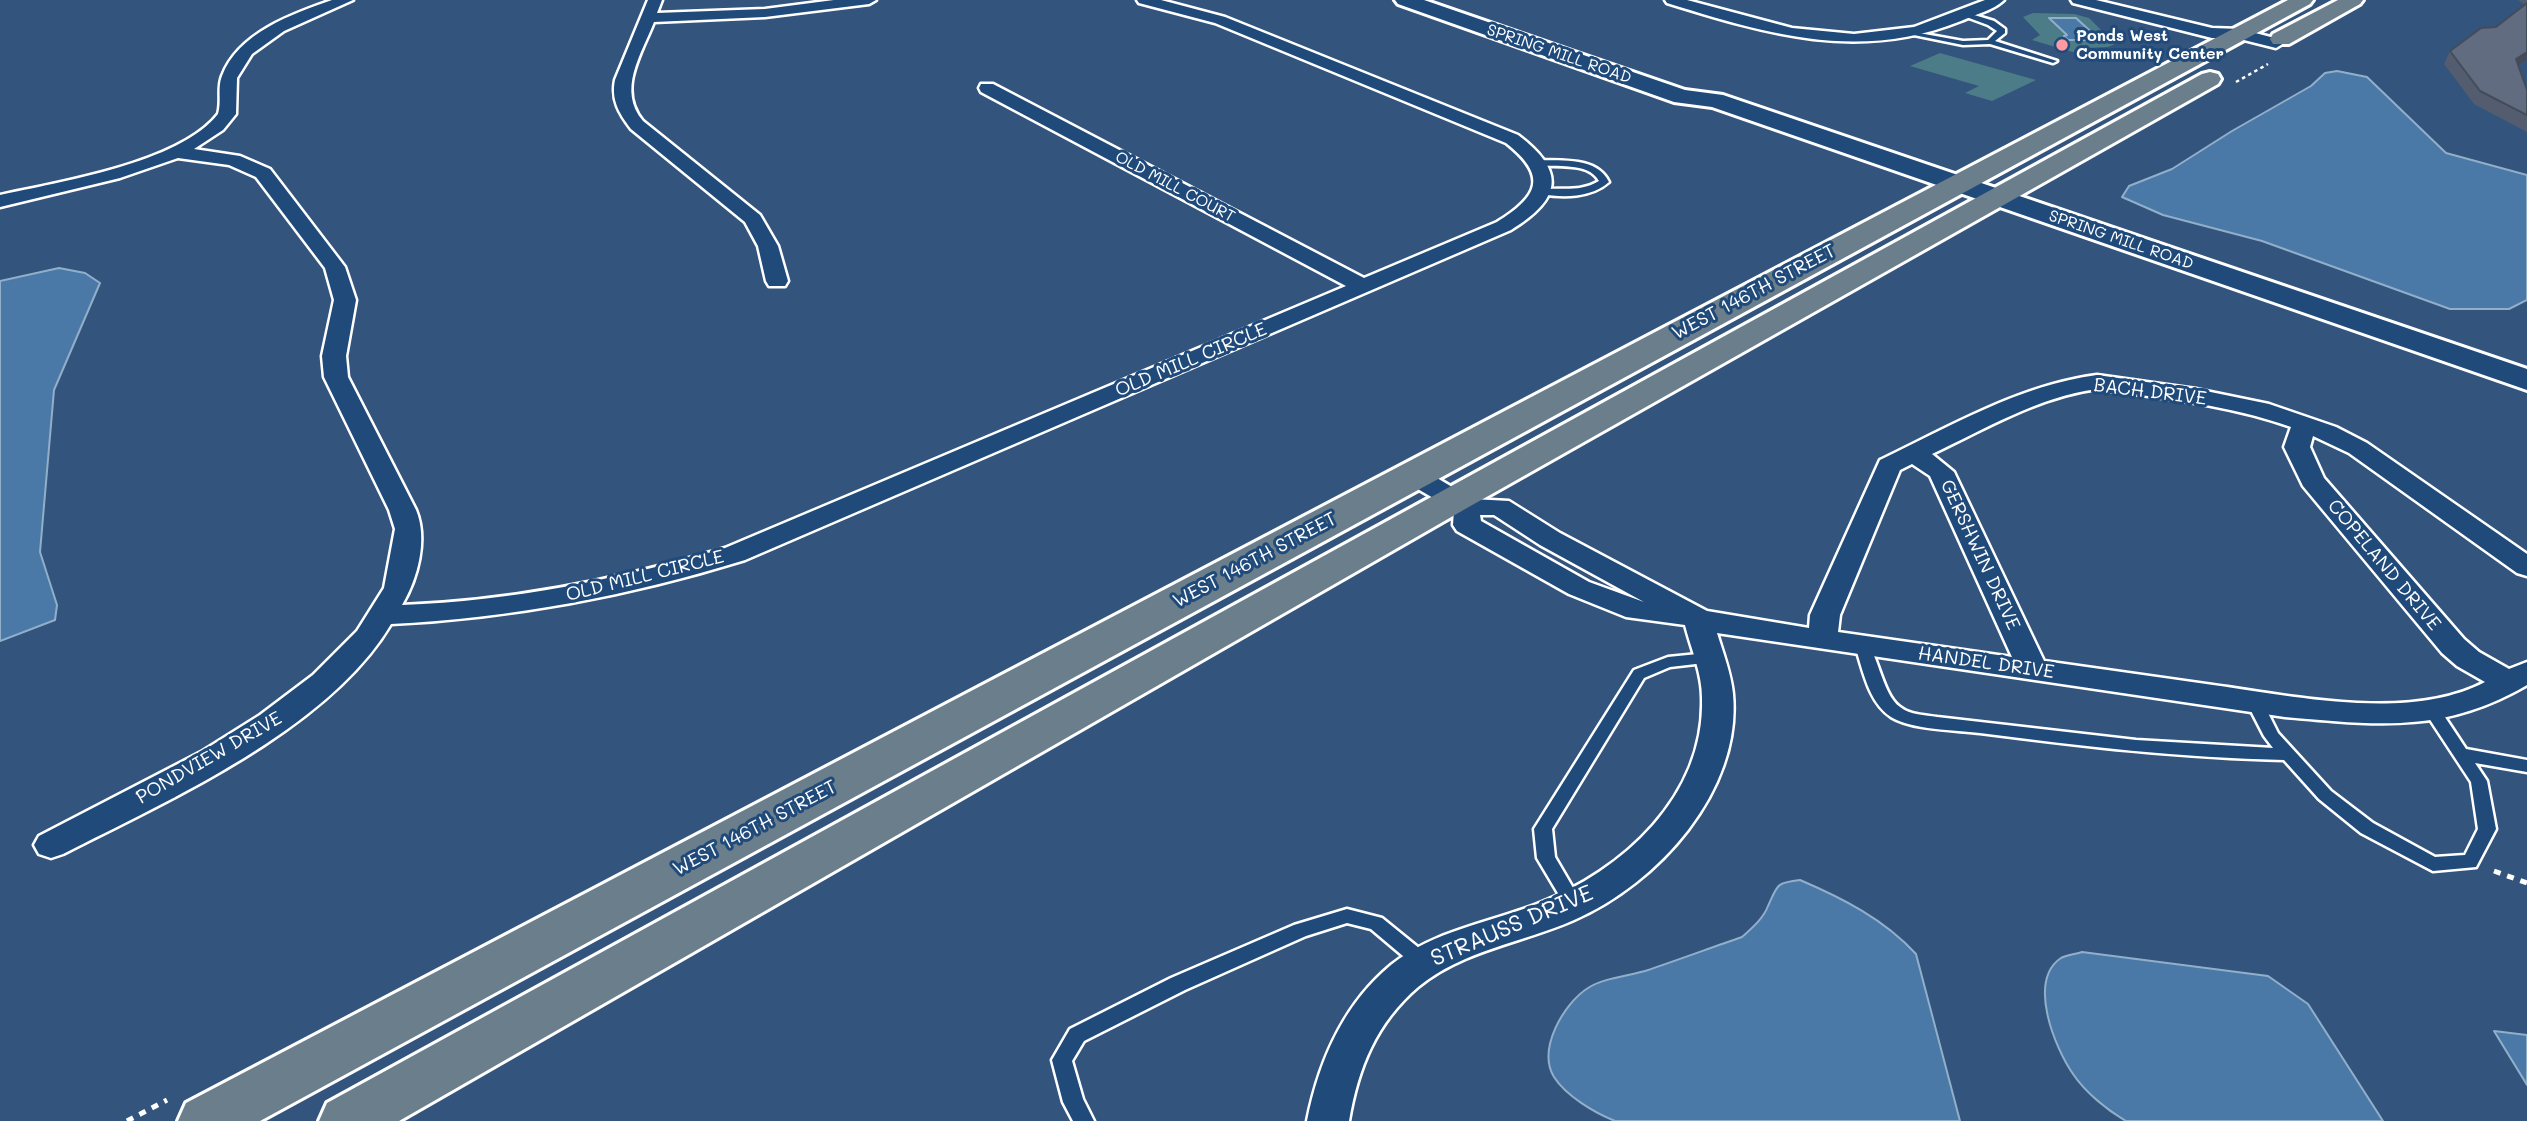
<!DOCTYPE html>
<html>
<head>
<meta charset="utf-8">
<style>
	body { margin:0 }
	canvas { display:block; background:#33547c }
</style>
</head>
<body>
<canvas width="2527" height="1121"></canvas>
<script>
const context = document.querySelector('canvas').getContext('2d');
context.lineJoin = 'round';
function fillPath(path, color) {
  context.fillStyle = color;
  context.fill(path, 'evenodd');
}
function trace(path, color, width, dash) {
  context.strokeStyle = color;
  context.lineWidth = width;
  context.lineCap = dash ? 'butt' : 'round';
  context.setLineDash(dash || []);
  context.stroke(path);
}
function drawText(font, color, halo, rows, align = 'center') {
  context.font = font + ' Mali,sans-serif';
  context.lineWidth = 6;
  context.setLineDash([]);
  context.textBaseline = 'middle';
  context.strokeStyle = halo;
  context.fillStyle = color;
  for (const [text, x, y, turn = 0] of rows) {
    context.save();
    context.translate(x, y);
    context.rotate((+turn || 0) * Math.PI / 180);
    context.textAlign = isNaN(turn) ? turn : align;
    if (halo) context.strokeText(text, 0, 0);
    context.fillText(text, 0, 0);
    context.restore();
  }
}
fillPath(new Path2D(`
	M 2033,13 L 2074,14 L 2089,18 L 2115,44 L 2108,47 L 2087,48 L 2076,53 L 2032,40 L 2040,35 L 2023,17 Z
	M 1940,53 L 2036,80 L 1992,101 L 1965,93 L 1979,86 L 1910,66 Z`), '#4c7c87');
const water = new Path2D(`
	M 2049,18 L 2076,18 L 2100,40 L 2068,40 L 2064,36 L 2067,35 Z
	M 2337,71 L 2367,77 L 2446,153 L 2527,175 L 2527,300 L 2509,309 L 2450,309 L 2262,241 L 2163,215 L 2122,197 L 2129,186 L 2172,169 L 2232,131 L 2311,86 L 2325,73 Z
	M 59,268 L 85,273 L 100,283 L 54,390 L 40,552 L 57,605 L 55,620 L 0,641 L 0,281 Z
	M 1800,880 C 1842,898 1884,919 1916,954 L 1960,1121 L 1615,1121 C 1595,1113 1566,1096 1554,1077 C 1537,1049 1564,1003 1588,988 C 1603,978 1628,976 1645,971 C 1678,960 1710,948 1742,937 C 1752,928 1763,919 1768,906 C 1778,885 1775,883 1800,880 Z
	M 2082,952 L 2268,976 L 2308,1004 L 2383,1121 L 2126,1121 C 2107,1110 2085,1092 2073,1074 C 2055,1048 2027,981 2061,958 C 2067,955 2076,954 2082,952 Z
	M 2494,1031 L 2527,1035 L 2527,1085 Z`);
fillPath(water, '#4a79a7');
trace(water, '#92afca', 2);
const lane = new Path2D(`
	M 1961,11 L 1994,21 L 2005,29 L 2005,33 L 1995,41 L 2057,61 L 2053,63 L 1990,44 L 1963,45 L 1904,33 L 1908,31 L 1963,41 L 1988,40 L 1997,31 L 1988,25 L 1961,15 Z
	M 1539,160 C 1563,161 1597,157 1609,182 C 1591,198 1563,198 1541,194 L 1539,192 C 1553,184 1576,195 1599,181 C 1588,161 1555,168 1536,165 L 1534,163 Z
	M 1863,641 C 1877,645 1881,694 1900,707 C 1910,715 1925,715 1937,717 L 2136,740 L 2273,748 L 2264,736 L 2246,701 L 2248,697 L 2260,697 L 2278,733 L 2331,791 L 2373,823 L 2435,857 L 2465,855 L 2478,829 L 2471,782 L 2423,709 L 2425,705 L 2437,705 L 2466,749 L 2527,760 L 2527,772 L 2475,763 L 2487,781 L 2496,829 L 2476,867 L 2433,871 L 2361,833 L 2319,799 L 2284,760 C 2182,758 2081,746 1980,733 C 1955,730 1912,730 1891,717 C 1868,702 1863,669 1855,646 Z
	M 1708,653 L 1716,658 L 1713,662 L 1670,667 L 1644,678 L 1552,829 L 1555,857 L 1583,905 L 1580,910 L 1574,912 L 1568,910 L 1537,858 L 1534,829 L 1634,670 L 1668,657 Z
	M 1347,909 L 1382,918 L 1430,957 L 1432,962 L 1430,967 L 1423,970 L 1416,967 L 1371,929 L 1347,923 L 1306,936 L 1185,990 L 1084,1041 L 1072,1061 L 1083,1099 L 1094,1121 L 1073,1121 L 1063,1102 L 1052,1060 L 1070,1029 L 1171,978 L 1294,925 Z`);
const street = new Path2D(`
	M 332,0 L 353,0 L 284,31 L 252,54 L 237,78 L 236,114 L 223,130 L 194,149 L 240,156 L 270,169 L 345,267 L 356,300 L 346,356 L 348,377 L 416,510 C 428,539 418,578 402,605 C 512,601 620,579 725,548 L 1346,286 L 981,92 L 979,88 L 981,84 L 993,84 L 1364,278 L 1497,222 C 1539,196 1548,176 1506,143 L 1215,23 L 1139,3 L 1137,0 L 1161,0 L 1225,17 L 1518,135 C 1567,172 1561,199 1511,230 L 745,560 C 629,596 512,618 391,624 C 329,729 169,800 63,854 L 51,858 L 39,854 L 34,845 L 39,836 L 201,752 L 260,715 L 313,675 L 357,631 L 384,588 L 395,529 L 389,510 L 324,377 L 322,356 L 334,300 L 325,268 L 256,177 L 229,165 L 178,158 L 120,178 L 0,207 L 0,195 C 59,182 180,163 218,114 C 222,101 217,88 222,76 C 238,33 292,14 332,0 Z
	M 648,0 L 662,0 L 657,13 L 765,9 L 834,0 L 876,0 L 869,4 L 765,17 L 654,22 C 641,55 617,90 643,121 L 760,215 L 778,246 L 788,281 L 785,286 L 769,286 L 766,281 L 758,246 L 745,222 L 631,129 C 619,113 611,100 615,80 Z
	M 1665,0 L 1687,0 L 1792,28 L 1854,34 L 1914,27 L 1985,0 L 2004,0 C 1994,10 1974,15 1961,21 C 1859,62 1767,34 1667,3 Z
	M 2071,0 L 2096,0 L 2212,28 L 2240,29 L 2282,40 L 2284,43 L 2276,48 L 2240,39 L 2212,38 L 2073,3 Z
	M 2097,375 L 2196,389 L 2269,404 L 2336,427 L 2367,443 L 2527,554 L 2527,576 L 2517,573 L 2349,453 L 2313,436 L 2310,447 L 2324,478 L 2464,639 L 2479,652 L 2509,669 L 2527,662 L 2527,685 C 2443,734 2377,725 2285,717 L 1717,633 C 1723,653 1731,673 1733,694 C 1742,791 1657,884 1574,920 C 1522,943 1463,950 1418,987 C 1376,1023 1358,1068 1349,1121 L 1307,1121 C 1319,1061 1343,1005 1391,965 C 1433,931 1488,923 1537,904 C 1623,871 1705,796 1702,698 C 1702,673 1691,649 1685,625 L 1626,617 L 1569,594 L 1457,531 L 1453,525 L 1454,510 L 1404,481 L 1400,475 L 1404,469 L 1413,467 L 1422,469 L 1472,499 L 1509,501 L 1560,533 L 1707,611 L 1809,628 L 1810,615 L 1880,460 C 1949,427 2020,385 2097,375 ZM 2097,389 C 2162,398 2229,405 2291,427 L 2284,447 L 2303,486 L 2442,653 L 2457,666 L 2485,682 C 2409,722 2294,696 2213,685 C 2157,677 2100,669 2044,661 L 1954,472 L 1932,454 C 1985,429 2038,397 2097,389 ZM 1912,464 L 1930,476 L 2012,657 L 1838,632 L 1840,615 L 1900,470 ZM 1480,515 L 1494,515 L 1540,545 L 1644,602 L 1589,582 L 1481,521 Z`);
const secondary = new Path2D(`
	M 1395,0 L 1424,0 L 1685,90 L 1723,95 L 2527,369 L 2527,390 L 1712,107 L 1674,102 L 1398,4 Z`);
const primary = new Path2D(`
	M 2288,0 L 2313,0 L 2310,4 L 260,1121 L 178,1121 L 186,1103 Z
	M 2338,0 L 2363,0 L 2360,4 L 2289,44 L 2273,44 L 2270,39 L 2273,34 Z
	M 2210,72 L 2218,74 L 2221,79 L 2218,84 L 1467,508 L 399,1121 L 319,1121 L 327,1103 L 2202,74 Z`);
trace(lane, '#fff', 5);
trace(street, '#fff', 5);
trace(secondary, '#fff', 6);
trace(primary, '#fff', 6);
trace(new Path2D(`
	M 2236,82 L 2268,64`), '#fff', 2.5, [3.5, 3.5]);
trace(new Path2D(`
	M 2494,871 L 2527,883
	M 127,1121 L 167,1100`), '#fff', 5, [7, 7]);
fillPath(lane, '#1f4a7a');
fillPath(street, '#1f4a7a');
fillPath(secondary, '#1f4a7a');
fillPath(primary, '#6b7e8b');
fillPath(new Path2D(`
	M 2518,0 L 2527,0 L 2527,60 L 2518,66 L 2527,90 L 2527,132 L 2474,104 L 2444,64 L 2450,51 L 2496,27 L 2525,5 Z`), '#535d6f');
fillPath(new Path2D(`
	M 2527,52 L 2527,60 L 2510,71 L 2516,59 Z`), '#444c5a');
const building = new Path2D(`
	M 2527,3 L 2527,52 L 2516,59 L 2527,90 L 2527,115 L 2480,91 L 2450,51 L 2481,28 L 2496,27 Z`);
fillPath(building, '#616c81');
trace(building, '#444c5a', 2);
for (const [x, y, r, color] of [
	[2062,45,7,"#ff9aa2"]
]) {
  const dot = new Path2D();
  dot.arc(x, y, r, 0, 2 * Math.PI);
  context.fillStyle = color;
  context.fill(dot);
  trace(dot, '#1f4a7a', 2.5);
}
drawText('bold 16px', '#fff', '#1f4a7a', [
	["Ponds West",2076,36],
	["Community Center",2076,54]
], 'left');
drawText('16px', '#fff', '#1f4a7a', [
	["SPRING MILL ROAD",1559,54,19],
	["OLD MILL COURT",1175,187,28],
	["SPRING MILL ROAD",2121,240,19]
]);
drawText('19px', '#fff', '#1f4a7a', [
	["WEST 146TH STREET",1754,292,-28],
	["OLD MILL CIRCLE",1191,360,-23],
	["BACH DRIVE",2150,392,7],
	["GERSHWIN DRIVE",1980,555,65],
	["WEST 146TH STREET",1255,560,-28],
	["COPELAND DRIVE",2384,565,50],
	["OLD MILL CIRCLE",645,576,-14],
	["HANDEL DRIVE",1986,663,8],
	["PONDVIEW DRIVE",209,758,-30],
	["WEST 146TH STREET",755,828,-28]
]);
drawText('23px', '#fff', '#1f4a7a', [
	["STRAUSS DRIVE",1512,926,-23]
]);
</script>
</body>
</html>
